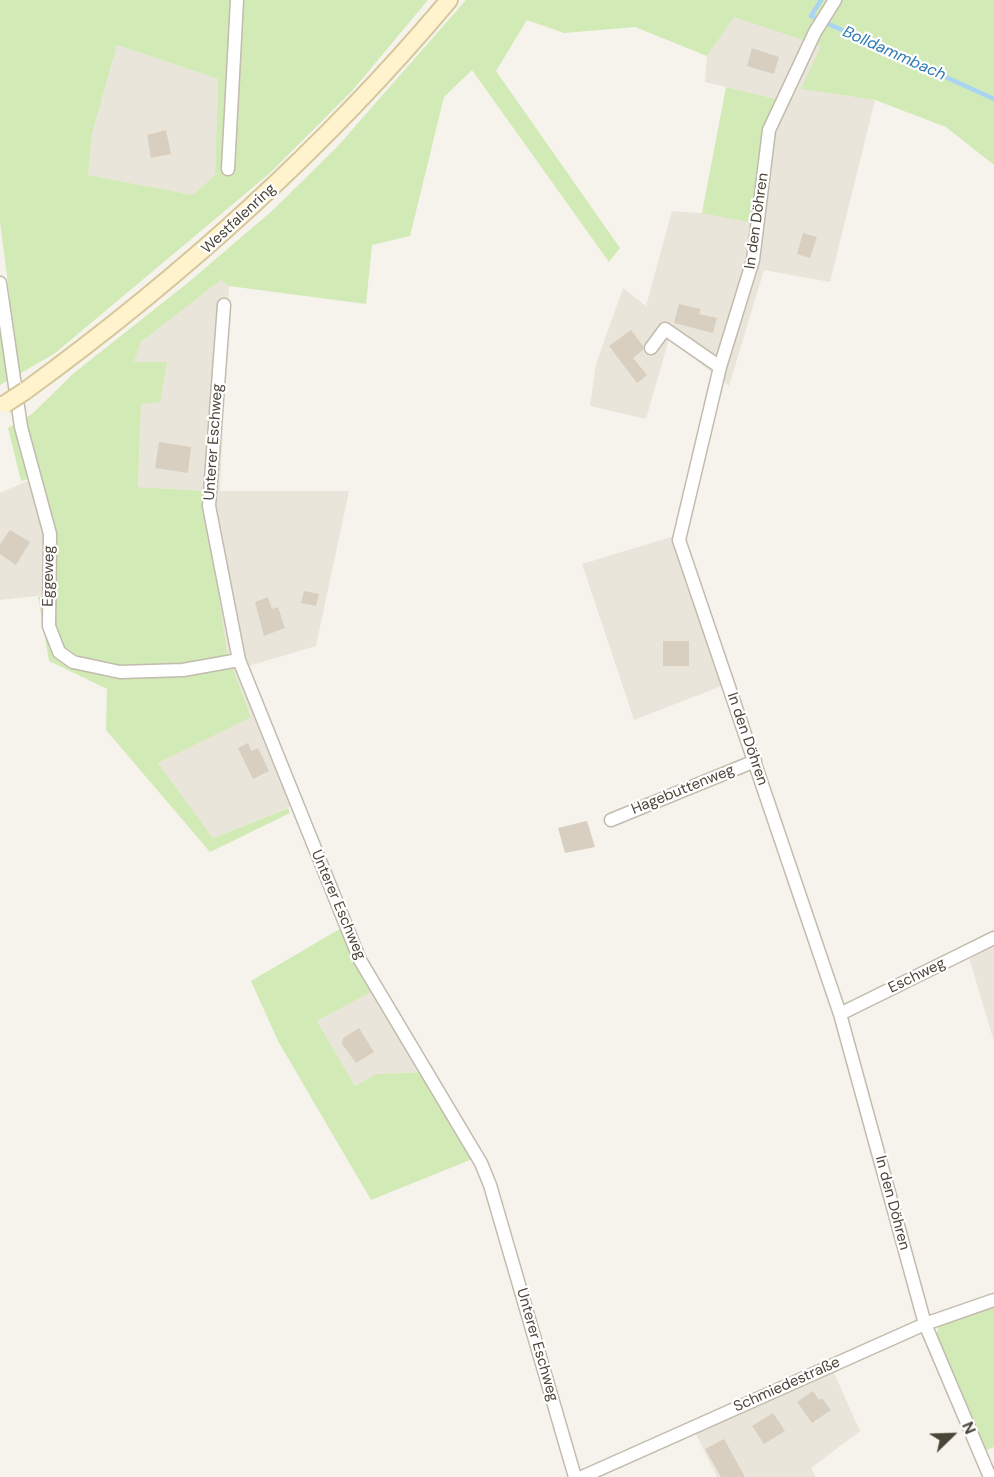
<!DOCTYPE html>
<html>
<head>
<meta charset="utf-8">
<style>
	body { margin:0 }
	#map { position:relative; width:994px; height:1477px; overflow:hidden; background:#f6f3ec; font-family:"DM Sans",sans-serif }
	canvas { display:block }
	.north { position:absolute; left:922px; top:1405px; width:60px; height:60px; -webkit-text-stroke:4px #fff; paint-order:stroke; rotate:67deg; font-size:16px; font-weight:700; line-height:24px; text-align:center; color:#4b4439 }
	.north::after { content:''; display:block; margin:auto; width:21px; height:27px; background:#4b4439; clip-path:polygon(50% 0,100% 100%,50% 72%,0 100%) }
</style>
</head>
<body>
<div id="map">
<canvas width="994" height="1477"></canvas>
<div class="north">N</div>
</div>
<script>
const context = document.querySelector('canvas').getContext('2d');
context.lineJoin = 'round';
function fillPath(path, color) {
  context.fillStyle = color;
  context.fill(path, 'evenodd');
}
function trace(path, color, width, dash) {
  context.strokeStyle = color;
  context.lineWidth = width;
  context.lineCap = dash ? 'butt' : 'round';
  context.setLineDash(dash || []);
  context.stroke(path);
}
function drawText(font, color, halo, rows, align = 'center') {
  context.font = font + ' "DM Sans",sans-serif';
  context.lineWidth = 4.5;
  context.setLineDash([]);
  context.textBaseline = 'middle';
  context.strokeStyle = halo;
  context.fillStyle = color;
  for (const [text, x, y, turn = 0] of rows) {
    context.save();
    context.translate(x, y);
    context.rotate((+turn || 0) * Math.PI / 180);
    context.textAlign = isNaN(turn) ? turn : align;
    if (halo) context.strokeText(text, 0, 0);
    context.fillText(text, 0, 0);
    context.restore();
  }
}
fillPath(new Path2D(`
	M 734,16 L 821,46 L 802,89 L 875,100 L 830,282 L 764,270 L 729,386 L 669,339 L 646,419 L 590,406 L 596,364 L 623,288 L 646,306 L 672,211 L 702,213 L 776,99 L 705,82 L 707,56 Z
	M 117,45 L 218,79 L 215,175 L 193,195 L 88,175 L 92,134 Z
	M 221,280 L 229,286 L 220,491 L 349,491 L 316,646 L 245,667 L 299,803 L 213,838 L 158,763 L 251,716 L 227,652 L 204,491 L 138,487 L 141,403 L 167,362 L 133,363 L 141,342 Z
	M 39,476 L 54,594 L 0,600 L 0,493 Z
	M 678,535 L 732,682 L 634,720 L 582,564 Z
	M 994,929 L 994,1042 L 965,944 Z
	M 373,991 L 422,1072 L 376,1074 L 355,1086 L 317,1021 Z
	M 830,1364 L 860,1431 L 811,1468 L 816,1477 L 717,1477 L 692,1426 Z`), '#eae5da');
fillPath(new Path2D(`
	M 0,0 L 428,0 L 352,91 L 270,173 L 54,354 L 0,385 L 0,321 L 10,299 L 0,222 ZM 117,45 L 218,79 L 215,175 L 193,195 L 88,175 L 92,134 Z
	M 466,0 L 994,0 L 994,165 L 946,127 L 875,100 L 801,89 L 821,46 L 734,17 L 707,56 L 635,27 L 564,33 L 527,20 L 496,71 L 620,248 L 609,262 L 472,70 L 444,97 L 410,236 L 372,245 L 366,304 L 229,286 L 221,280 L 141,342 L 134,362 L 167,362 L 160,402 L 141,404 L 138,487 L 204,491 L 227,652 L 251,717 L 158,763 L 213,838 L 288,808 L 290,813 L 210,852 L 106,730 L 107,689 L 49,661 L 38,597 L 54,594 L 38,476 L 21,481 L 8,428 L 32,414 L 74,373 L 190,281 L 273,210 L 337,147 Z
	M 726,87 L 776,99 L 748,222 L 702,213 Z
	M 343,927 L 373,991 L 317,1021 L 355,1086 L 376,1074 L 422,1072 L 475,1158 L 371,1200 L 278,1041 L 251,981 Z
	M 994,1306 L 994,1447 L 985,1451 L 936,1336 L 939,1325 Z`), '#d2eab5');
trace(new Path2D(`
	M 821,0 L 811,16 L 994,99`), '#a9d4f2', 4.5);
fillPath(new Path2D(`
	M 752,48 L 779,57 L 774,74 L 747,66 Z
	M 166,130 L 171,154 L 151,158 L 147,135 Z
	M 803,233 L 817,237 L 810,258 L 797,254 Z
	M 679,304 L 701,309 L 699,314 L 717,318 L 713,333 L 674,323 Z
	M 631,330 L 643,346 L 643,350 L 633,358 L 647,375 L 637,383 L 609,346 Z
	M 159,442 L 191,447 L 188,473 L 155,468 Z
	M 10,530 L 30,542 L 16,565 L 0,554 L 0,544 Z
	M 304,591 L 319,594 L 316,606 L 301,603 Z
	M 268,597 L 272,609 L 278,607 L 285,628 L 264,636 L 255,602 Z
	M 663,641 L 689,641 L 689,666 L 663,666 Z
	M 248,743 L 251,751 L 258,748 L 269,771 L 253,779 L 238,748 Z
	M 587,821 L 595,847 L 565,853 L 558,828 Z
	M 359,1028 L 374,1052 L 356,1063 L 342,1044 L 343,1038 Z
	M 813,1391 L 819,1400 L 822,1398 L 831,1410 L 812,1423 L 797,1402 Z
	M 773,1413 L 785,1431 L 764,1444 L 752,1426 Z
	M 724,1439 L 745,1477 L 721,1477 L 705,1449 Z`), '#d8cfc1');
const minor = new Path2D(`
	M 835,0 L 815,32 L 769,130 L 753,260 L 720,367 L 679,540 L 840,1014 L 925,1324 L 990,1477
	M 228,169 L 237,0
	M 0,283 L 21,427 L 50,534 L 49,626 L 59,652 L 73,662 L 120,672 L 183,670 L 239,660
	M 224,305 L 209,506 L 239,660 L 360,960 L 481,1163 L 490,1185 L 575,1477
	M 651,348 L 665,329 L 720,367
	M 611,820 L 755,761
	M 840,1014 L 994,938
	M 582,1477 L 925,1324 L 994,1300`);
const secondary = new Path2D(`
	M 25,391 C 183,276 323,150 449,0`);
trace(minor, '#c2bbae', 15);
trace(secondary, '#d6c79b', 20);
trace(minor, '#fff', 12);
trace(secondary, '#fff3cd', 16);
const secondaryBridge = new Path2D(`
	M 5,404 L 25,391`);
trace(secondaryBridge, '#d6c79b', 20, []);
trace(secondaryBridge, '#fff3cd', 16);
drawText('15px', '#4b4439', '#fff', [
	["Westfalenring",239,219,-43],
	["In den Döhren",757,221,-82],
	["Unterer Eschweg",214,442,-86],
	["Eggeweg",49,576,-89],
	["In den Döhren",747,739,71],
	["Hagebuttenweg",683,790,-22],
	["Unterer Eschweg",338,905,67],
	["Eschweg",917,976,-26],
	["In den Döhren",892,1203,75],
	["Unterer Eschweg",537,1345,74],
	["Schmiedestraße",787,1385,-24]
]);
drawText('italic 16px', '#2e7ab2', '#fff', [
	["Bolldammbach",894,54,24]
]);
</script>
</body>
</html>
